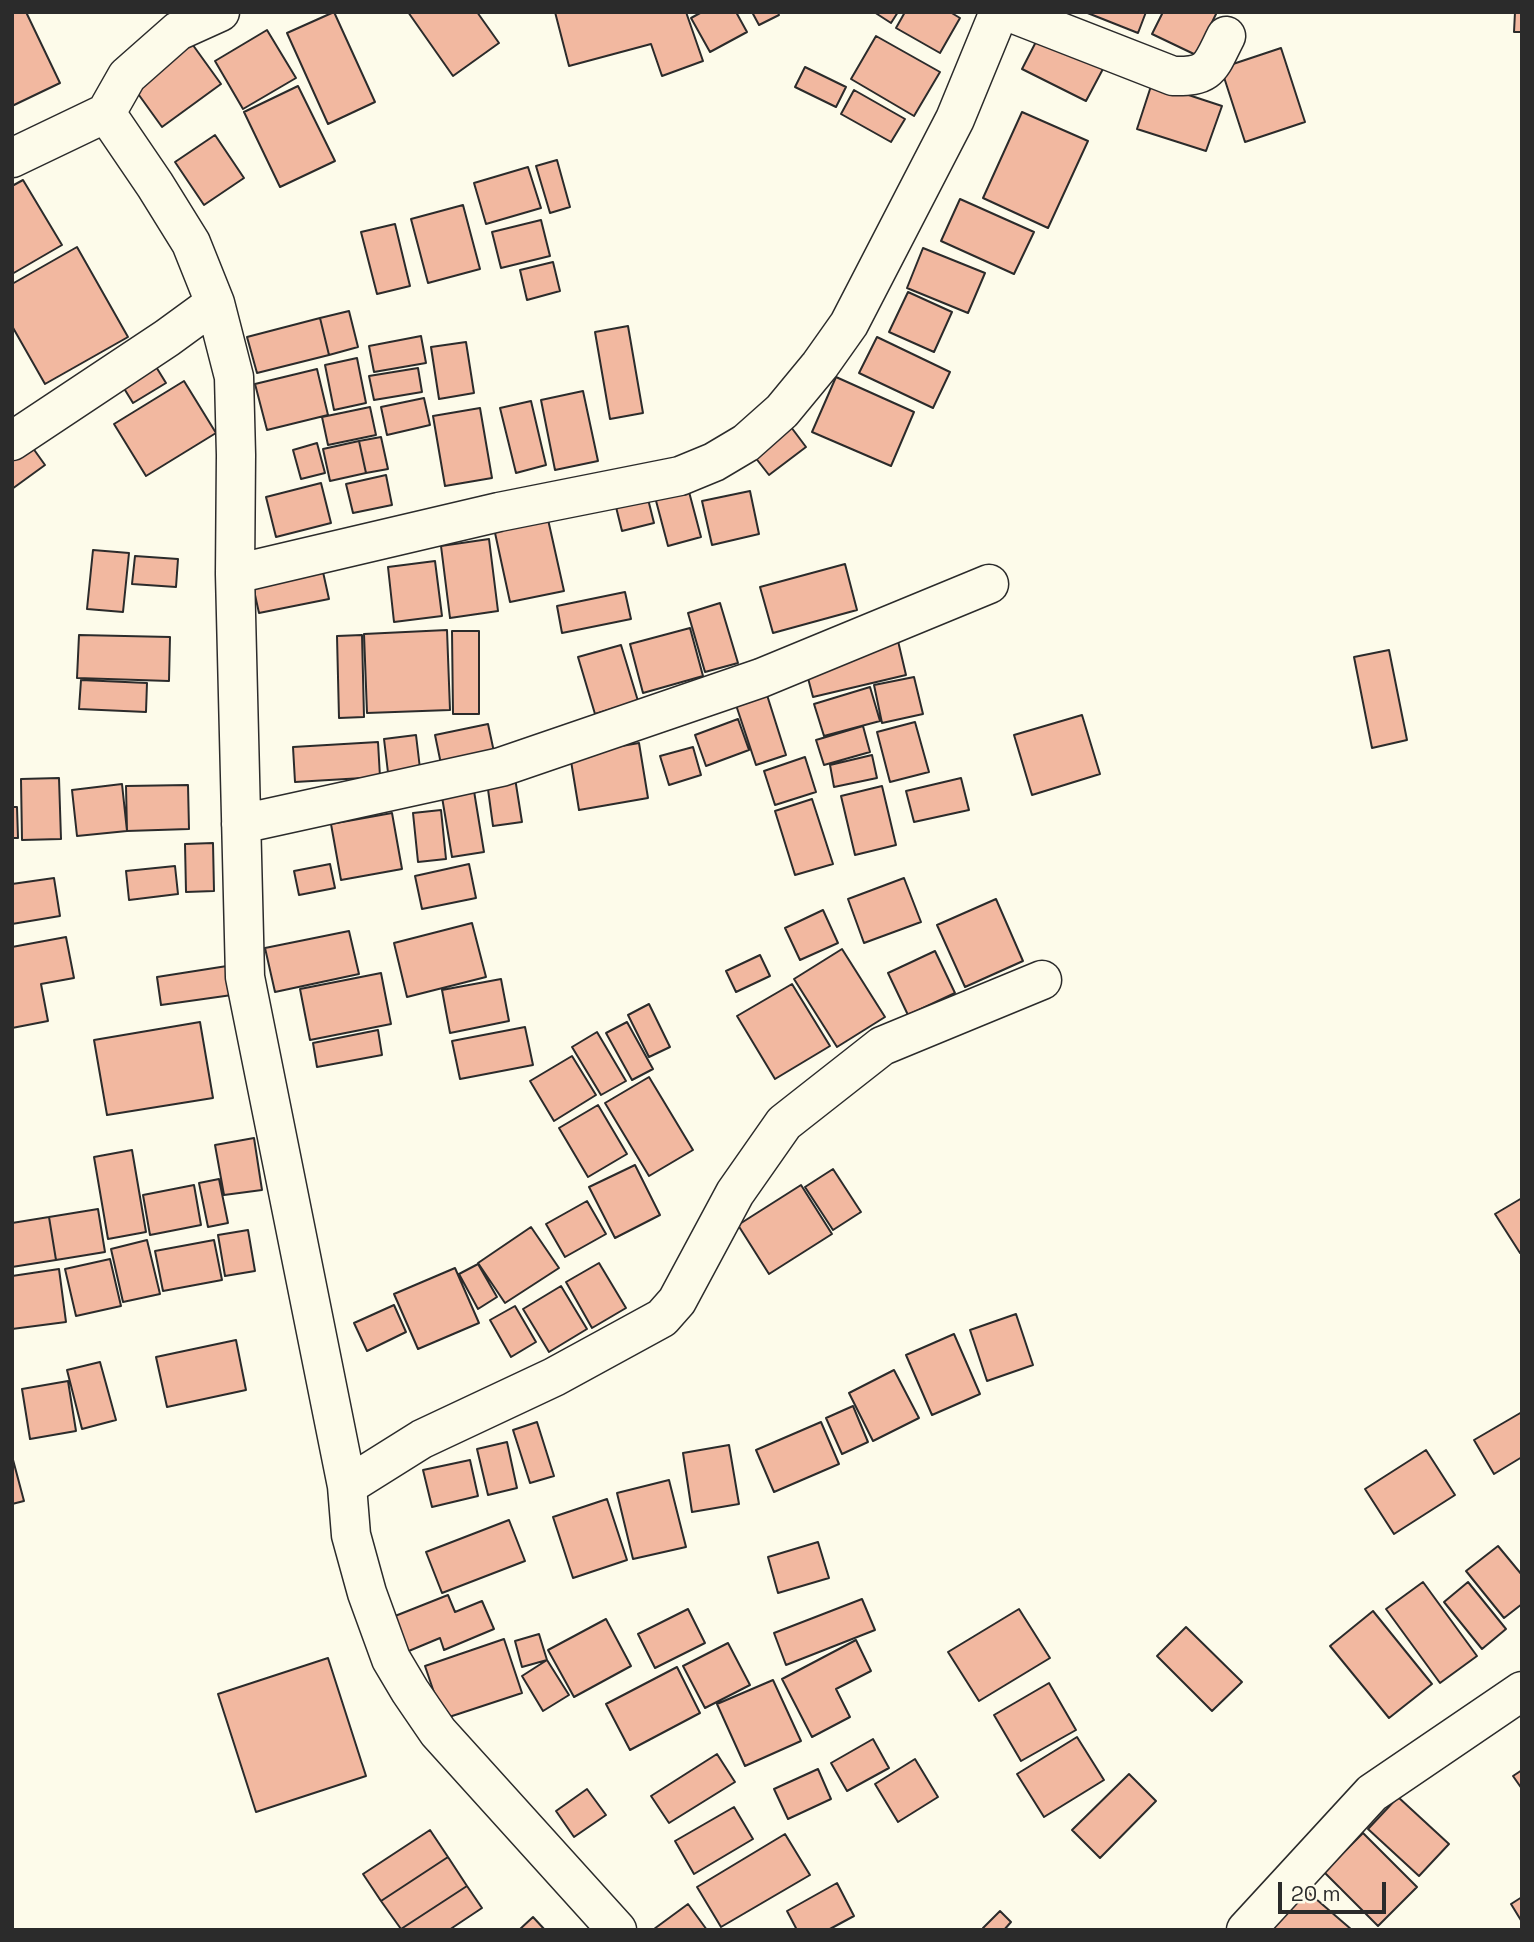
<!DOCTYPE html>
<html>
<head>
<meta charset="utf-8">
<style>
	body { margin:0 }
	#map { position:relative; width:1534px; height:1942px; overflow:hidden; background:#fdfbea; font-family:"Space Grotesk",sans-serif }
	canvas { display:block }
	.frame { position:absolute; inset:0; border:14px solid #2b2b2b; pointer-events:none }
	.scale { position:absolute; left:1278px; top:1882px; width:108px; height:32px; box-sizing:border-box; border:4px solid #2b2b2b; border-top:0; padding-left:9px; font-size:21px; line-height:24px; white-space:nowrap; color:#2b2b2b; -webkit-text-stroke:5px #fdfbea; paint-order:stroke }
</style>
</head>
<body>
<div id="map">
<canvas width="1534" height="1942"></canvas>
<div class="frame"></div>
<div class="scale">20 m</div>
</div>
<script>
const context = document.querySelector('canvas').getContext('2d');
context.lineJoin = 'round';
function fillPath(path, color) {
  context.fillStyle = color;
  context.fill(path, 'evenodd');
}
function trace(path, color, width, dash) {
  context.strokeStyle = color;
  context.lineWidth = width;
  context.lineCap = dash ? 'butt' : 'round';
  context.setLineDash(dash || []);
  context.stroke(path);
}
const building = new Path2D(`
	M 12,12 L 26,12 L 60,83 L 12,106 Z
	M 334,12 L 375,102 L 328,124 L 287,33 Z
	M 408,12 L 477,12 L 499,43 L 453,76 Z
	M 555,12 L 686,12 L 703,61 L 662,76 L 651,44 L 569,66 Z
	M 702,12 L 736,12 L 747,32 L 710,52 L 691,18 Z
	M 752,12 L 777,12 L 779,15 L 759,25 Z
	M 874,12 L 898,12 L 891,23 Z
	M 905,12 L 950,12 L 960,18 L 940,53 L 896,28 Z
	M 1085,12 L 1146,12 L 1138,33 Z
	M 1163,12 L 1217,12 L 1196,55 L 1152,34 Z
	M 1515,12 L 1522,12 L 1522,32 L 1514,32 Z
	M 267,30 L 296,78 L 243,109 L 215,61 Z
	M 1040,34 L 1104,67 L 1086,101 L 1022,69 Z
	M 876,36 L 940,72 L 914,116 L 851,79 Z
	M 190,41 L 221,84 L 162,127 L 131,84 Z
	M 1281,48 L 1305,122 L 1245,142 L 1221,68 Z
	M 805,67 L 846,87 L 836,107 L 795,87 Z
	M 1152,83 L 1222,106 L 1206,151 L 1137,129 Z
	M 298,86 L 335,161 L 280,187 L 244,112 Z
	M 854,90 L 905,119 L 891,142 L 841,114 Z
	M 1022,112 L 1088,141 L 1048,228 L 983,198 Z
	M 215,135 L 244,178 L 204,205 L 175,162 Z
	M 557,160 L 570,207 L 550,213 L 536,166 Z
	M 528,167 L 541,208 L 486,224 L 474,183 Z
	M 23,180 L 62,245 L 12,274 L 12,186 Z
	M 960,199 L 1034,232 L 1014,274 L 941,241 Z
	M 463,205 L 480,269 L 428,283 L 411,219 Z
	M 541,220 L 550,256 L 501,268 L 492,232 Z
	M 395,224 L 410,286 L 377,294 L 361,232 Z
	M 77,247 L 128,337 L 45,384 L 12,326 L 12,284 Z
	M 923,248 L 985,273 L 968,313 L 907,288 Z
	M 553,262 L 560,291 L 527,300 L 520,270 Z
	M 908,292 L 952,312 L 934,352 L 889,332 Z
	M 349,311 L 358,347 L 329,355 L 320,318 Z
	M 320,318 L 329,355 L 257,373 L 247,337 Z
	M 628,326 L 643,413 L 610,419 L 595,332 Z
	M 421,336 L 426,363 L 374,372 L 369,346 Z
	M 877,337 L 950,372 L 933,408 L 859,373 Z
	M 466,342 L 474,393 L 439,399 L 431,347 Z
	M 150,357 L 166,383 L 133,403 L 117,377 Z
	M 357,358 L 366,403 L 334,410 L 325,365 Z
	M 418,368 L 422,392 L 374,400 L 369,376 Z
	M 317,369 L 328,415 L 267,430 L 255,384 Z
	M 836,377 L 914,412 L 891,466 L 812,432 Z
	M 184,381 L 216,433 L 146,476 L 114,424 Z
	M 583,391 L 598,461 L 555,470 L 541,400 Z
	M 424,398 L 430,425 L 387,435 L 381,407 Z
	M 531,401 L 546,465 L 516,473 L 500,408 Z
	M 370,407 L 376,435 L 328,445 L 322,417 Z
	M 480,408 L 492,478 L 445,486 L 433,416 Z
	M 788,423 L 806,447 L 769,475 L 751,452 Z
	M 381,437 L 388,469 L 366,473 L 359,441 Z
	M 359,441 L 366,473 L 330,481 L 323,449 Z
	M 317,443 L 325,473 L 301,479 L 293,450 Z
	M 30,444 L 45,465 L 12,489 L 12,457 Z
	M 386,475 L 392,505 L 353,513 L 346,484 Z
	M 321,483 L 331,523 L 276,537 L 266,497 Z
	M 688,488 L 701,537 L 668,546 L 655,497 Z
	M 750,491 L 759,534 L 712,545 L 702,501 Z
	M 647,495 L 654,523 L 622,531 L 615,503 Z
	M 545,506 L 564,591 L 510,602 L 492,519 Z
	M 489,539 L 498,611 L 450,618 L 441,546 Z
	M 93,550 L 129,553 L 123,612 L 87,609 Z
	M 135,556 L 178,559 L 176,587 L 132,584 Z
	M 435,561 L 442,616 L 394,622 L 388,567 Z
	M 845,564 L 857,610 L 773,633 L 760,587 Z
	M 323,572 L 329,599 L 259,613 L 253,586 Z
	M 625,592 L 631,619 L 562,633 L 557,606 Z
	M 720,603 L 738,663 L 705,672 L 688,613 Z
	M 690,628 L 703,676 L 643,693 L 630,644 Z
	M 447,630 L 450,710 L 367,713 L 364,634 Z
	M 452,631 L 479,631 L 479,714 L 453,714 Z
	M 79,635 L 170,637 L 169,681 L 77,678 Z
	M 362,635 L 364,717 L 339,718 L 337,636 Z
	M 898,641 L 906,675 L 813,697 L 804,663 Z
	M 621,645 L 638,701 L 595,714 L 578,657 Z
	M 1389,650 L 1407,740 L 1372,748 L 1354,657 Z
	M 914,677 L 923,714 L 882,723 L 874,685 Z
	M 81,680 L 147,683 L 146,712 L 79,709 Z
	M 870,687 L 880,721 L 824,736 L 814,704 Z
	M 767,695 L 786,755 L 756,765 L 736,705 Z
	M 1082,715 L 1100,774 L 1032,795 L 1014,735 Z
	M 738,719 L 749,750 L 706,766 L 695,735 Z
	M 915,722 L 929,772 L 890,782 L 877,732 Z
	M 488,724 L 494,752 L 441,764 L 435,735 Z
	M 863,726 L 870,752 L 824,765 L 816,740 Z
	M 416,735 L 421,777 L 389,781 L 384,739 Z
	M 378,742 L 380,777 L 295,782 L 293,747 Z
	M 639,743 L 648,798 L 579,810 L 570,755 Z
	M 693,747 L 701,775 L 669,785 L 660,756 Z
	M 872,755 L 877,778 L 834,787 L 830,765 Z
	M 805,757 L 816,792 L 775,805 L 764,771 Z
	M 59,778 L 61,839 L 22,840 L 21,779 Z
	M 515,778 L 522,822 L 493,826 L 487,782 Z
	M 961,778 L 969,810 L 914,822 L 906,791 Z
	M 122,784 L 127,831 L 77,836 L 72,790 Z
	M 188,785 L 189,829 L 127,831 L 126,786 Z
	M 473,785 L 484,852 L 452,857 L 441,791 Z
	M 882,786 L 896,845 L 855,855 L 841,796 Z
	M 812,799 L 833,864 L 795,875 L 775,811 Z
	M 12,807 L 17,807 L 18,838 L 12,838 Z
	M 441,810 L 446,859 L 418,862 L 413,813 Z
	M 392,813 L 402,869 L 341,880 L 331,824 Z
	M 213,843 L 214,891 L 186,892 L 185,844 Z
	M 330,864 L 335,888 L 299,895 L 294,871 Z
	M 469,864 L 476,898 L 422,909 L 415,876 Z
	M 175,866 L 178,894 L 129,900 L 126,871 Z
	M 54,878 L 60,916 L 12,924 L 12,884 Z
	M 904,878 L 921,922 L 864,943 L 848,899 Z
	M 996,899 L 1023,961 L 965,987 L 937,925 Z
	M 823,910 L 838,943 L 800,960 L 785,928 Z
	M 472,923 L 486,977 L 407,997 L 394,943 Z
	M 349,931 L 359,974 L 275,992 L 265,948 Z
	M 66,937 L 74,978 L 41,984 L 48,1021 L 12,1028 L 12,947 Z
	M 842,949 L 885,1017 L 837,1047 L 794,979 Z
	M 935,951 L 955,993 L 908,1015 L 888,973 Z
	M 760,955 L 770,976 L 736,992 L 726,971 Z
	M 227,966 L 232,995 L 161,1005 L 157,977 Z
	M 381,973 L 391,1024 L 310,1040 L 300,989 Z
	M 501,979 L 509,1021 L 450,1033 L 442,990 Z
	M 792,984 L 830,1046 L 775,1079 L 737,1016 Z
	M 649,1004 L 670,1047 L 649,1057 L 628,1015 Z
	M 200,1022 L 213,1098 L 107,1115 L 94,1040 Z
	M 627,1022 L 653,1069 L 632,1080 L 606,1033 Z
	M 525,1027 L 533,1065 L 460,1079 L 452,1041 Z
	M 378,1030 L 382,1055 L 317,1067 L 313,1043 Z
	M 597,1032 L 626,1081 L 601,1095 L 572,1047 Z
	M 572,1056 L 596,1095 L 554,1121 L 530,1081 Z
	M 649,1077 L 693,1150 L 649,1176 L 605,1103 Z
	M 598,1105 L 627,1154 L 588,1177 L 559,1128 Z
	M 254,1138 L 262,1190 L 224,1195 L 215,1145 Z
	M 132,1150 L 146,1232 L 108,1239 L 94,1157 Z
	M 635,1165 L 660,1215 L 615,1238 L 589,1187 Z
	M 833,1169 L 861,1212 L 833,1230 L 805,1187 Z
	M 219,1179 L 228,1223 L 208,1227 L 199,1183 Z
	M 194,1185 L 201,1225 L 150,1235 L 143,1195 Z
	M 801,1185 L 832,1234 L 769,1274 L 738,1225 Z
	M 1522,1198 L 1522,1251 L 1520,1253 L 1495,1214 Z
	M 587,1201 L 606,1234 L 565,1257 L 546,1224 Z
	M 98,1209 L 105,1252 L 56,1260 L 49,1217 Z
	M 49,1217 L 56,1260 L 12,1267 L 12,1223 Z
	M 531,1227 L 559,1268 L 505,1303 L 478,1263 Z
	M 248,1230 L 255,1271 L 225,1276 L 218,1235 Z
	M 147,1240 L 160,1294 L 123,1302 L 111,1249 Z
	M 214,1240 L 222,1280 L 163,1291 L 155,1251 Z
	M 110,1259 L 121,1306 L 76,1316 L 65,1269 Z
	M 599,1263 L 626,1308 L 592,1328 L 566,1282 Z
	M 478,1264 L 497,1297 L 478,1309 L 459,1274 Z
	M 455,1268 L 479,1323 L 418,1349 L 394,1294 Z
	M 59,1269 L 66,1322 L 12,1329 L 12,1276 Z
	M 561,1286 L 587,1329 L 549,1352 L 523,1309 Z
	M 394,1305 L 406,1332 L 367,1351 L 354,1323 Z
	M 515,1306 L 536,1342 L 511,1357 L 490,1320 Z
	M 1016,1314 L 1033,1365 L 987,1381 L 970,1330 Z
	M 954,1334 L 980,1394 L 932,1415 L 906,1355 Z
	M 236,1340 L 246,1390 L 167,1407 L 156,1357 Z
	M 100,1362 L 116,1420 L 82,1429 L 67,1370 Z
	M 894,1370 L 919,1418 L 873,1441 L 849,1393 Z
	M 68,1381 L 76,1431 L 30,1439 L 22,1389 Z
	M 853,1406 L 868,1442 L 842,1454 L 826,1418 Z
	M 1522,1412 L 1522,1457 L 1494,1474 L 1474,1440 Z
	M 537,1422 L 554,1476 L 530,1483 L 513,1430 Z
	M 821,1422 L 839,1464 L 774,1492 L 756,1450 Z
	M 507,1442 L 517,1488 L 488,1495 L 477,1449 Z
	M 729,1445 L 739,1504 L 692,1512 L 683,1453 Z
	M 1426,1450 L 1455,1495 L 1394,1534 L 1365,1489 Z
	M 12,1456 L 24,1501 L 12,1504 Z
	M 470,1460 L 478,1496 L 432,1507 L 423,1470 Z
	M 669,1480 L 686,1547 L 633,1559 L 617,1493 Z
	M 607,1499 L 627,1560 L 573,1578 L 553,1517 Z
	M 509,1520 L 525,1561 L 442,1593 L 426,1552 Z
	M 818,1542 L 829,1578 L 778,1593 L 768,1557 Z
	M 1498,1546 L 1522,1575 L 1522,1604 L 1504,1618 L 1466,1571 Z
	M 1423,1582 L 1477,1656 L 1440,1683 L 1386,1609 Z
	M 1468,1582 L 1506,1629 L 1482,1649 L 1444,1602 Z
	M 448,1595 L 455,1612 L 482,1601 L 494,1629 L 444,1650 L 440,1638 L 404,1653 L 390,1618 Z
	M 862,1599 L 875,1630 L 786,1665 L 774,1633 Z
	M 688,1609 L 705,1643 L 655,1668 L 638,1634 Z
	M 1019,1609 L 1050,1658 L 979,1701 L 948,1652 Z
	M 1373,1611 L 1432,1684 L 1389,1718 L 1330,1646 Z
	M 606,1619 L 631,1666 L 574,1697 L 548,1650 Z
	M 1186,1627 L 1242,1682 L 1212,1711 L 1157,1656 Z
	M 539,1634 L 547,1660 L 522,1667 L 515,1641 Z
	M 504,1639 L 522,1693 L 443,1719 L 425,1666 Z
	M 856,1640 L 871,1671 L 836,1689 L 850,1717 L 812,1737 L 782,1679 Z
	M 728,1643 L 750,1685 L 705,1708 L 683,1666 Z
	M 328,1658 L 366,1776 L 256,1812 L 218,1694 Z
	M 547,1660 L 569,1695 L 543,1711 L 522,1676 Z
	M 677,1667 L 700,1713 L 630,1750 L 606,1704 Z
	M 773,1680 L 801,1741 L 745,1766 L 717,1704 Z
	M 1049,1683 L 1076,1730 L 1021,1761 L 994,1715 Z
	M 1077,1737 L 1104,1780 L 1044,1817 L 1017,1774 Z
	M 873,1739 L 889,1768 L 847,1791 L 831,1763 Z
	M 717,1754 L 735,1782 L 669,1823 L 651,1796 Z
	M 915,1759 L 938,1797 L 898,1822 L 875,1784 Z
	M 818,1769 L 831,1799 L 788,1819 L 774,1789 Z
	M 1522,1770 L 1522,1789 L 1513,1776 Z
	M 1129,1774 L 1156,1801 L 1100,1858 L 1072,1830 Z
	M 587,1789 L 606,1815 L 574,1837 L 556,1811 Z
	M 1398,1797 L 1449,1844 L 1419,1876 L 1368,1829 Z
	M 734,1807 L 753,1839 L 694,1874 L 675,1841 Z
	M 430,1830 L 448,1857 L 381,1901 L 363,1874 Z
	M 1363,1833 L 1417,1887 L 1378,1926 L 1324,1872 Z
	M 785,1834 L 810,1875 L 721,1927 L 697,1887 Z
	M 448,1857 L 467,1886 L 401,1929 L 381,1901 Z
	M 837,1883 L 854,1916 L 828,1930 L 797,1930 L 787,1911 Z
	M 467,1886 L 482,1908 L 449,1930 L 401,1929 Z
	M 1301,1886 L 1352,1930 L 1263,1930 Z
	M 1522,1897 L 1522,1922 L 1511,1904 Z
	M 688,1904 L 707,1930 L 654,1929 Z
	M 1000,1911 L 1011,1922 L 1004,1930 L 984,1930 L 983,1928 Z
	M 533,1917 L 545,1930 L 519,1930 Z`);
fillPath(building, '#f2b8a0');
trace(building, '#2b2b2b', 2);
const minor = new Path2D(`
	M 220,12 L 178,31 L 127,76 L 106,113 L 155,185 L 191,243 L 215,303 L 234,377 L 236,455 L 235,574 L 245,977 L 347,1486 L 351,1535 L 367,1593 L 391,1659 L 410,1691 L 438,1732 L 617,1930
	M 1009,12 L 1173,76 C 1211,77 1210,67 1226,36
	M 12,158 L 106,113
	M 12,441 L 167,338 L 215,303
	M 235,574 L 499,512 L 680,476 L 714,462 L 746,443 L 782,411 L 820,365 L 849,324 L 955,119 L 999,12
	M 241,824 L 501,767 L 761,678 L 989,584
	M 347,1486 L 422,1439 L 554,1377 L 662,1318 L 677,1301 L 735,1193 L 784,1123 L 882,1046 L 1042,980
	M 1246,1930 L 1372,1793 L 1522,1691`);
trace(minor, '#2b2b2b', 41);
trace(minor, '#fdfbea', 38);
</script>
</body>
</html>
